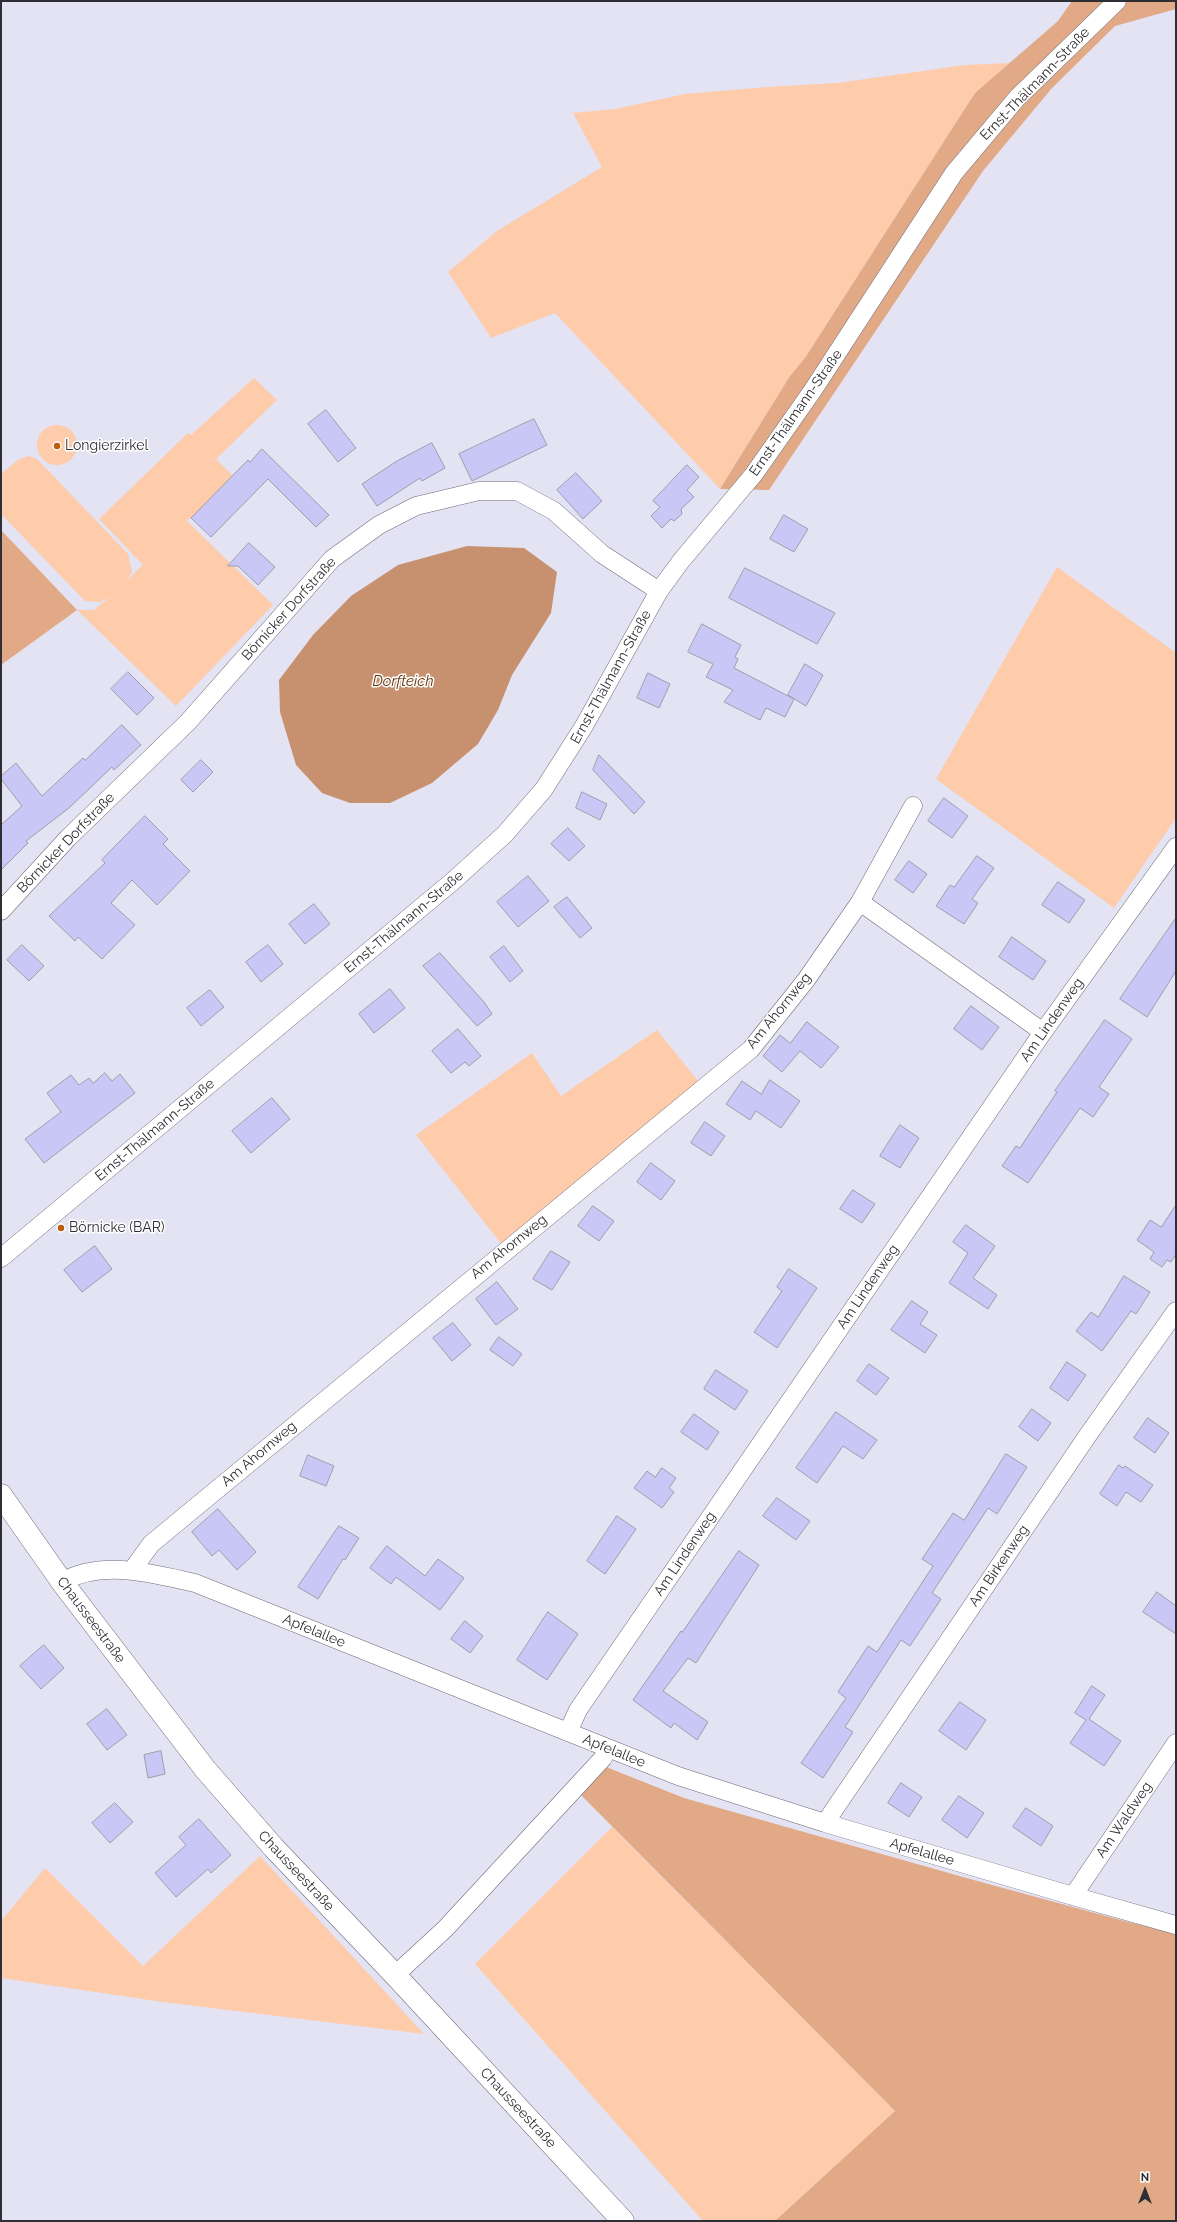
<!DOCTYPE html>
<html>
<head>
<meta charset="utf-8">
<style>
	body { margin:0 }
	#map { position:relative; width:1177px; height:2222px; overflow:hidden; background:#e3e3f3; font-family:Raleway,sans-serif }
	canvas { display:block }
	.frame { position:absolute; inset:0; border:2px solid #2e2e34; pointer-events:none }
	.north { position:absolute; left:1125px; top:2170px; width:40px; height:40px; -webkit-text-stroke:3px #fff; paint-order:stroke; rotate:0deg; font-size:11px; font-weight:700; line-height:16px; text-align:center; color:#2e2e34 }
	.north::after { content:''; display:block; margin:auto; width:14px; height:18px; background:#2e2e34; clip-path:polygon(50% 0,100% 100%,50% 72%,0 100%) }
</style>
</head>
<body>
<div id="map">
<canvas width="1177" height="2222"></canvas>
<div class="frame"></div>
<div class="north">N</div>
</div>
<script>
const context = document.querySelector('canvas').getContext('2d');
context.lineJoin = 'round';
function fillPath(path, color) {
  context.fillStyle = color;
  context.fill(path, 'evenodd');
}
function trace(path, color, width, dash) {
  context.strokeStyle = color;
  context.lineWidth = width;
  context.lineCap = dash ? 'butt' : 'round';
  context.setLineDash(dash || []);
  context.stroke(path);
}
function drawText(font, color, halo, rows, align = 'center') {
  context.font = font + ' Raleway,sans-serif';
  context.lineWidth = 3;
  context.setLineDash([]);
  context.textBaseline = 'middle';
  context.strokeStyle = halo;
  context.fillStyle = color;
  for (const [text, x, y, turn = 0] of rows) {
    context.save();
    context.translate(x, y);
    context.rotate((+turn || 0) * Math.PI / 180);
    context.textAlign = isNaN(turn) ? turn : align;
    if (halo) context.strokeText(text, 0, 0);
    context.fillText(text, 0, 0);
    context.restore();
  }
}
fillPath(new Path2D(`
	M 1010,63 L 975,93 L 805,358 L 790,376 L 720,489 L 555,313 L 491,338 L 448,272 L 497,231 L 602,167 L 573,113 L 615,109 L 685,94 L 767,87 L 837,83 L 965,65 Z
	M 254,378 L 277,400 L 216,459 L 233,476 L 191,518 L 186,520 L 273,605 L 176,706 L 77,610 L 94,610 L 110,597 L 100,602 L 85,601 L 1,514 L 1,474 L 18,460 L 29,456 L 37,459 L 128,554 L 132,572 L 127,580 L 143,565 L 99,519 L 188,433 L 191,435 Z
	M37 445a20 20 0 1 1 40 0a20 20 0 1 1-40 0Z
	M 1057,567 L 1176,653 L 1176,818 L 1114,908 L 936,779 Z
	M 657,1030 L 698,1081 L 502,1245 L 416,1135 L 532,1053 L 561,1096 Z
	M 612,1827 L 895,2111 L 775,2221 L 703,2221 L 475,1964 Z
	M 260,1856 L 424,2034 L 163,2002 L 1,1978 L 1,1921 L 45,1868 L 143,1966 Z`), '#fecbab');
fillPath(new Path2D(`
	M 1072,1 L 1176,1 L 1176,9 L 1115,26 L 1052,88 L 983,171 L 769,490 L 720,489 L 790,376 L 805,358 L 975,93 L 1058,21 Z
	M 1,530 L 77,610 L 1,665 Z
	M 606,1767 L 684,1798 L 970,1879 L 1128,1922 L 1176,1933 L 1176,2221 L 775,2221 L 895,2111 L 581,1795 Z`), '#e1a986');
fillPath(new Path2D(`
	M 467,546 L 524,548 L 557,572 L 551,613 L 512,675 L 498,710 L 478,744 L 432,783 L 390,803 L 350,803 L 322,793 L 296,765 L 280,712 L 279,680 L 313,635 L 351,596 L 398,565 Z`), '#c7916f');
const building = new Path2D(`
	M 326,410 L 356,448 L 338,462 L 308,424 Z
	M 534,419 L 547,445 L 472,481 L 459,454 Z
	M 432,443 L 445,468 L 422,481 L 420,478 L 377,506 L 362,484 L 397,461 Z
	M 262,449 L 329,515 L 316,527 L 268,479 L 211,537 L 191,518 L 248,460 L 250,462 Z
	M 687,465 L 699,477 L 687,490 L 694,497 L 681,509 L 682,514 L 674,521 L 671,519 L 662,528 L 651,516 L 660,507 L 653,501 Z
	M 576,473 L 602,501 L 583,519 L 557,490 Z
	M 784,515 L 808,529 L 794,552 L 770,539 Z
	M 249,543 L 275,567 L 258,585 L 238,566 L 228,566 Z
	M 745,568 L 835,613 L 817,644 L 729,598 Z
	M 702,624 L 741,645 L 735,657 L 738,659 L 734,668 L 794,699 L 785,717 L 766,708 L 760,720 L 724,702 L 733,690 L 706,677 L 713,664 L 688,652 Z
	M 805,664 L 823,675 L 806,706 L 788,695 Z
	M 128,672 L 154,698 L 137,715 L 111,689 Z
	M 648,673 L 670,684 L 659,708 L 637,698 Z
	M 122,725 L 141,745 L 114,770 L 112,767 L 69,808 L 26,841 L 28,843 L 1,870 L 1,825 L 22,806 L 1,779 L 1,776 L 16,763 L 42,796 L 83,758 L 85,760 Z
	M 599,755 L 645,802 L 634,814 L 593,770 Z
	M 201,760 L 213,772 L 193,792 L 181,780 Z
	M 582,792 L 607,804 L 600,820 L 576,808 Z
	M 944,798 L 968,816 L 952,838 L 928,821 Z
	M 145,816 L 168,839 L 163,844 L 190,871 L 157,905 L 132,880 L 111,903 L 135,925 L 102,959 L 78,937 L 75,941 L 49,916 L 105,863 L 102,860 Z
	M 568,828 L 585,846 L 569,861 L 551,844 Z
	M 977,856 L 994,868 L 972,899 L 978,903 L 964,924 L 936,906 L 950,885 L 954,887 Z
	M 909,861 L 927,874 L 913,893 L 895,880 Z
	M 528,876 L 549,901 L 518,927 L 497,902 Z
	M 1058,882 L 1085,900 L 1069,923 L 1042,905 Z
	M 567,897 L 592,928 L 580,938 L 554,907 Z
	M 314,904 L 330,924 L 305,944 L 289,924 Z
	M 1176,918 L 1176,971 L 1147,1017 L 1120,999 Z
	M 1012,937 L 1046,961 L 1033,980 L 999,957 Z
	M 22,945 L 44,966 L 29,981 L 7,960 Z
	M 268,945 L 283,964 L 261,982 L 246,962 Z
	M 504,946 L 523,971 L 510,982 L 490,957 Z
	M 440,953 L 484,1002 L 492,1014 L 477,1026 L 423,966 Z
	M 390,989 L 405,1008 L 374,1033 L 359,1014 Z
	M 210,990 L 224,1007 L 201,1026 L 187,1008 Z
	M 971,1006 L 999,1027 L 982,1050 L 954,1029 Z
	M 1105,1020 L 1132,1039 L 1099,1087 L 1109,1094 L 1093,1117 L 1080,1108 L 1028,1183 L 1002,1166 L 1016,1146 L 1020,1148 L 1057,1092 L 1055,1091 Z
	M 807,1022 L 839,1047 L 821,1068 L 800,1051 L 782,1072 L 763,1056 L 780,1035 L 790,1043 Z
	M 458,1029 L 481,1056 L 469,1066 L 465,1062 L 451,1073 L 432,1051 Z
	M 105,1073 L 112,1081 L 120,1074 L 135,1093 L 44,1163 L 25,1139 L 61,1112 L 47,1093 L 71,1075 L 79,1085 L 89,1078 L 93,1083 Z
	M 770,1080 L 800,1101 L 781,1128 L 756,1111 L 750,1120 L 726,1104 L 742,1081 L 761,1094 Z
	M 272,1098 L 290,1119 L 251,1153 L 232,1131 Z
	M 705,1122 L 725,1136 L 711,1156 L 691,1143 Z
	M 900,1125 L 919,1138 L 900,1168 L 880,1156 Z
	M 651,1163 L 675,1181 L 661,1200 L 637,1182 Z
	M 853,1190 L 875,1204 L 862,1223 L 840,1209 Z
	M 1176,1205 L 1176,1254 L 1171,1262 L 1167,1260 L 1162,1267 L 1150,1259 L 1154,1252 L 1137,1240 L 1150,1220 L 1161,1227 Z
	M 593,1206 L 614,1221 L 599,1241 L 578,1226 Z
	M 966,1225 L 995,1246 L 973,1278 L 997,1295 L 988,1309 L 949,1283 L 968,1253 L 953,1242 Z
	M 95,1246 L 112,1269 L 82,1292 L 64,1270 Z
	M 551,1251 L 570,1262 L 552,1290 L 533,1279 Z
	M 789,1269 L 817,1288 L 777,1348 L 754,1332 L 782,1291 L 777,1287 Z
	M 1124,1276 L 1150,1292 L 1136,1314 L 1131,1311 L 1102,1351 L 1076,1331 L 1091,1312 L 1098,1317 Z
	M 497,1282 L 518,1309 L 496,1325 L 476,1299 Z
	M 912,1301 L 928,1312 L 920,1324 L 937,1335 L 925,1353 L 891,1330 Z
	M 453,1323 L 471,1345 L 452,1361 L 433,1338 Z
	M 499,1337 L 522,1354 L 513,1366 L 490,1350 Z
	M 1067,1362 L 1086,1375 L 1068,1401 L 1050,1388 Z
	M 869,1364 L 889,1378 L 876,1395 L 857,1381 Z
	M 716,1370 L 748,1391 L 735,1410 L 704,1389 Z
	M 1032,1409 L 1051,1423 L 1038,1441 L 1019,1427 Z
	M 836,1412 L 877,1440 L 863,1459 L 843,1446 L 817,1483 L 796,1468 Z
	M 694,1414 L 719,1432 L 707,1450 L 681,1432 Z
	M 1148,1418 L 1169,1433 L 1155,1453 L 1134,1438 Z
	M 1006,1454 L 1027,1467 L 997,1514 L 988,1508 L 932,1593 L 941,1599 L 910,1646 L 901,1640 L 845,1727 L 853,1732 L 823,1778 L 801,1763 L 846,1698 L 838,1692 L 868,1646 L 877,1652 L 933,1566 L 922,1559 L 953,1513 L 964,1520 Z
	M 308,1455 L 334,1466 L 326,1486 L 300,1476 Z
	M 1119,1465 L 1123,1468 L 1125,1466 L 1153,1485 L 1141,1502 L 1126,1492 L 1117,1506 L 1100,1494 Z
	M 662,1468 L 676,1478 L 669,1488 L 674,1492 L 662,1508 L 634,1488 L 647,1471 L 655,1477 Z
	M 777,1498 L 810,1521 L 796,1540 L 763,1516 Z
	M 218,1509 L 256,1552 L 237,1570 L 219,1550 L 212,1556 L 192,1532 Z
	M 617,1516 L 636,1529 L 605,1574 L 587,1561 Z
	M 339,1526 L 359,1538 L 345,1560 L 343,1559 L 318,1599 L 298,1587 Z
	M 387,1546 L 425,1576 L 438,1559 L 464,1578 L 440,1610 L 396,1577 L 391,1584 L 370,1568 Z
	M 739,1551 L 759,1565 L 696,1663 L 688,1658 L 663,1691 L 708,1722 L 697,1740 L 674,1723 L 671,1728 L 633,1700 L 681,1631 L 682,1632 Z
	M 1157,1592 L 1176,1606 L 1176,1634 L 1143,1612 Z
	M 548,1612 L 578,1634 L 547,1680 L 517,1660 Z
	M 465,1621 L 483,1636 L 470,1653 L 451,1639 Z
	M 44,1645 L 64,1668 L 41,1689 L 20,1666 Z
	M 1092,1686 L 1105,1695 L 1089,1719 L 1121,1741 L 1104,1766 L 1070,1743 L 1086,1720 L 1075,1713 Z
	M 960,1702 L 986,1720 L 966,1750 L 939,1731 Z
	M 107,1709 L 127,1735 L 107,1750 L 87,1724 Z
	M 161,1751 L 165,1774 L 148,1778 L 144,1755 Z
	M 901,1783 L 922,1797 L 909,1817 L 888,1803 Z
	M 959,1796 L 984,1813 L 967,1838 L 942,1820 Z
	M 115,1803 L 133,1822 L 110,1843 L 92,1823 Z
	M 1026,1808 L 1053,1826 L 1041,1846 L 1013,1827 Z
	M 199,1819 L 231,1855 L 211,1873 L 208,1869 L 176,1897 L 155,1873 L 186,1845 L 179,1837 Z`);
fillPath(building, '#c8c7f5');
trace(building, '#9d9dab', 1);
const street = new Path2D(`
	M 860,902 L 1043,1032
	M 1,911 L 68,838 L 188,722 L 332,559 L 379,525 L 416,506 L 479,491 L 517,491 L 554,511 L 602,554 L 659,591
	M 1,1258 L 453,881 L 505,834 L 544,789 L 584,726 L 659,591 L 681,561 L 754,474 L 813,390 L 954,173 L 1017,98 L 1117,1
	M 133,1569 L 151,1544 L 751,1049 L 806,980 L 860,902 L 913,806
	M 62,1582 C 102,1559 154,1574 195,1583 L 678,1776 L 825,1823 L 1073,1896 L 1176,1925
	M 568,1732 L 578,1710 L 1043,1032 L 1176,847
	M 825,1823 L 1088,1435 L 1176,1311
	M 1073,1896 L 1176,1743
	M 395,1975 L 445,1929 L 603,1758 L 607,1749`);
const secondary = new Path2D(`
	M 1,1495 L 62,1582 L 205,1769 L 274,1848 L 395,1975 L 623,2221`);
trace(street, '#6c6c7a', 19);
trace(secondary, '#6c6c7a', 23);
trace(street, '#fff', 18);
trace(secondary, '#fff', 22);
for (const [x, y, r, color] of [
	[57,446,4,"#bc5f0e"],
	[61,1228,4,"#bc5f0e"]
]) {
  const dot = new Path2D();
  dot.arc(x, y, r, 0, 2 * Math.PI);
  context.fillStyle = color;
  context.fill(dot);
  trace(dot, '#fff', 1.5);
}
drawText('14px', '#2e2e34', '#fff', [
	["Ernst-Thälmann-Straße",1035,84,-46],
	["Ernst-Thälmann-Straße",796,413,-55],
	["Börnicker Dorfstraße",289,609,-48],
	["Ernst-Thälmann-Straße",611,677,-61],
	["Börnicker Dorfstraße",66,843,-46],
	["Ernst-Thälmann-Straße",404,922,-40],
	["Am Ahornweg",779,1011,-51],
	["Am Lindenweg",1052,1020,-55],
	["Ernst-Thälmann-Straße",155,1130,-40],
	["Am Ahornweg",509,1247,-39],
	["Am Lindenweg",868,1287,-56],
	["Am Ahornweg",259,1454,-40],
	["Am Lindenweg",685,1554,-56],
	["Am Birkenweg",999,1566,-56],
	["Chausseestraße",91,1620,53],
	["Apfelallee",314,1631,22],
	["Apfelallee",614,1751,22],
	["Am Waldweg",1124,1820,-56],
	["Apfelallee",922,1852,16],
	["Chausseestraße",296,1871,47],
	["Chausseestraße",518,2108,47]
]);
drawText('14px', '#2e2e34', '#fff', [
	["Longierzirkel",65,446],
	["Börnicke (BAR)",69,1228]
], 'left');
drawText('italic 15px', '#653209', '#fff', [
	["Dorfteich",403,681]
]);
</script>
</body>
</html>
